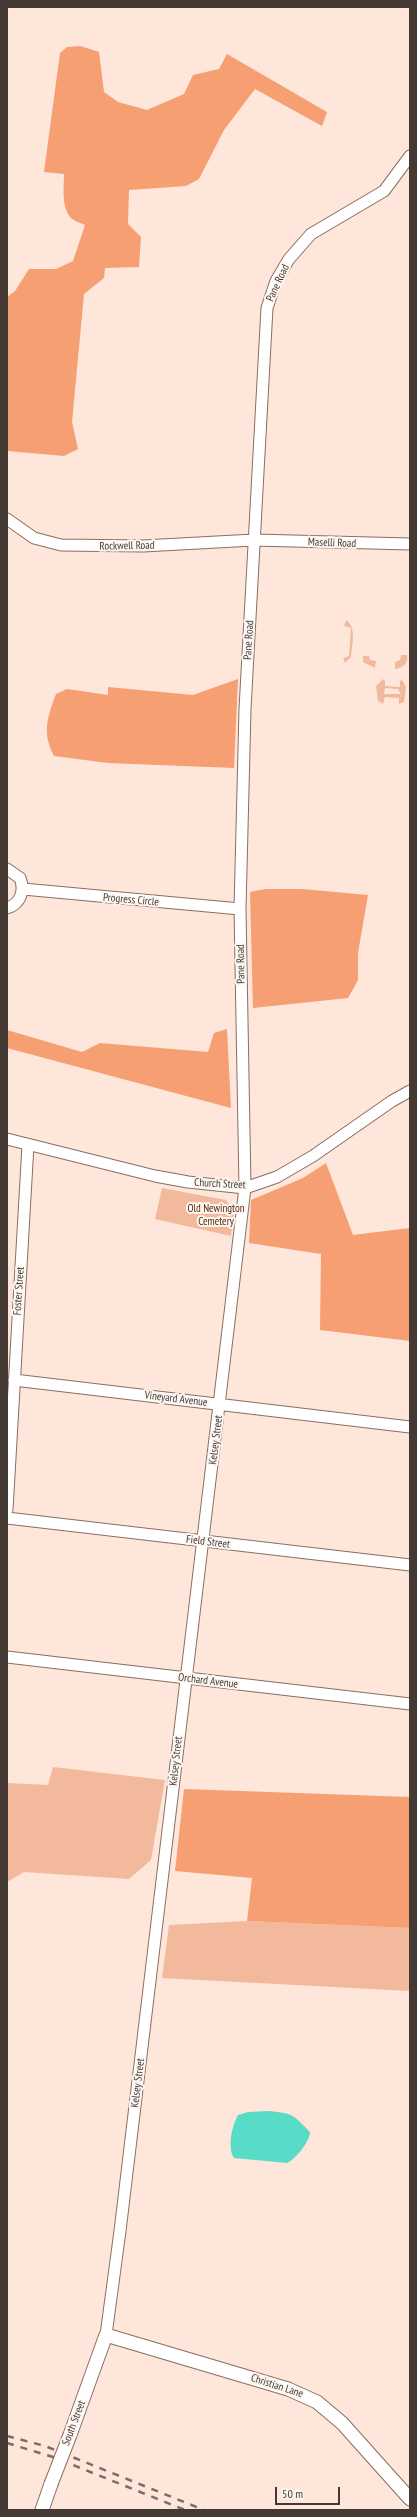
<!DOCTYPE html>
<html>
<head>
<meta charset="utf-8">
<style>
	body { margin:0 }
	#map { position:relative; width:417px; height:2517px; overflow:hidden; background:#fee6da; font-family:"PT Sans Narrow",sans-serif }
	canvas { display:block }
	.frame { position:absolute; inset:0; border:8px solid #453933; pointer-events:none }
	.scale { position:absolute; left:275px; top:2487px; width:65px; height:18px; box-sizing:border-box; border:2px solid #453933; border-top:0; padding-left:5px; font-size:12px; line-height:14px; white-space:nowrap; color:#453933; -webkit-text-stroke:3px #fdf7f4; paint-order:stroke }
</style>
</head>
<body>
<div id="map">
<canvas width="417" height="2517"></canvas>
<div class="frame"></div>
<div class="scale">50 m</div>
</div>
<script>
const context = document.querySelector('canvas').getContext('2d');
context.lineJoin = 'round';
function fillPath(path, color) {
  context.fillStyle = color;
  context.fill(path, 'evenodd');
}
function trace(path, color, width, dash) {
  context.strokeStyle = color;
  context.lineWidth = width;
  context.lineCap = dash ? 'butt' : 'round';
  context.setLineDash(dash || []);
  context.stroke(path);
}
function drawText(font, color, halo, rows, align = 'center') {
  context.font = font + ' "PT Sans Narrow",sans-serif';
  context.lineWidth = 4;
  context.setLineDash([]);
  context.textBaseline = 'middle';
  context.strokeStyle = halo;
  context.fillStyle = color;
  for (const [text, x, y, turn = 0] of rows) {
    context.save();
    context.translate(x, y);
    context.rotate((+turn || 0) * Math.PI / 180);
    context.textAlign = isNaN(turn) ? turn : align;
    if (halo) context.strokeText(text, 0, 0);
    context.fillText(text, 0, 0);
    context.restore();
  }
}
fillPath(new Path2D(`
	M 346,620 C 357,627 352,646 351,657 L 345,663 L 343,658 L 349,656 L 351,628 L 344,626 Z
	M 401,655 L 407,655 C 409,663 403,668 395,669 L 395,662 L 400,660 Z
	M 363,656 L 369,656 L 370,660 L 376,661 L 375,668 L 363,662 Z
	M 383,679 L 385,681 L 385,686 L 400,687 L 400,681 L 402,680 L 406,687 L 404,702 L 399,704 L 399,698 L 385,697 L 383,704 L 378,701 L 376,686 ZM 385,688 L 398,689 L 401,694 L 384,694 Z
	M 162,1188 L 226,1200 L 234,1210 L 231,1236 L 155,1219 Z
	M 53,1767 L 165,1780 L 151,1860 L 129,1879 L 24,1872 L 7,1882 L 7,1783 L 48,1785 Z
	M 247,1921 L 410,1928 L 410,1991 L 162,1978 L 169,1925 Z`), '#f3b99c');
fillPath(new Path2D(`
	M 80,46 L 99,52 L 104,92 L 118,102 L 147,110 L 184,94 L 193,75 L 219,69 L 227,54 L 327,112 L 322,126 L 255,89 L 224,130 L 199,179 L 186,186 L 129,190 L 128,224 L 141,237 L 139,267 L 105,268 L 104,278 L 84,294 L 72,422 L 78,449 L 64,456 L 7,451 L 7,297 L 15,291 L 29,269 L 56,269 L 73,261 L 85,225 C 81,223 74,221 71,218 C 61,207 64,187 64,174 L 44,172 L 60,53 L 67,47 Z
	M 238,679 L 234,768 L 108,763 L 54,756 C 42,733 47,718 56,694 L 67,689 L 108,695 L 108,687 L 193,695 Z
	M 265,889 L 302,889 L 368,895 L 358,953 L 358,980 L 348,998 L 253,1008 L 250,892 Z
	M 227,1029 L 231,1108 L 7,1048 L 7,1030 L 82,1052 L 100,1043 L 208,1052 L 214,1033 Z
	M 326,1163 L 353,1235 L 410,1228 L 410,1341 L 320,1330 L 321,1254 L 249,1243 L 251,1200 L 303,1178 Z
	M 184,1789 L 410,1797 L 410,1928 L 247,1921 L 252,1878 L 175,1871 Z`), '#f59f73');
fillPath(new Path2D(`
	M 269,2111 C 295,2114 292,2114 310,2132 C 310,2141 296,2159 287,2163 L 234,2158 C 227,2147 232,2126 238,2115 L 248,2112 Z`), '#59dcc7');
const minor = new Path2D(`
	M 7,519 L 34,538 L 61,545 L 143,546 L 254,540 L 410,544
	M 7,869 L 20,878 C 25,890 21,904 7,908
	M 23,889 L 240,909
	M 7,1139 L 155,1176 L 188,1182 L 245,1188 L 277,1177 L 313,1156 L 392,1101 L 410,1091
	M 14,1380 L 410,1427
	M 7,1510 L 28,1145
	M 7,1518 L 410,1565
	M 7,1657 L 410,1704
	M 106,2335 L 120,2231 L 245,1188 L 240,909 L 245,709 L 267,308 L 276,281 L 289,259 L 311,234 L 384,191 L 410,156`);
const major = new Path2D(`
	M 70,2435 L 106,2335 L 288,2389 L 317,2402 L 342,2423 L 410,2499
	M 42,2510 L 51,2484`);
trace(minor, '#896e61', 13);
trace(major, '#896e61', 15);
trace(minor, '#fff', 11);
trace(major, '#fff', 13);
trace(new Path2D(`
	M 7,2436 L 45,2446 L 204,2510
	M 7,2443 L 53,2457 L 185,2510`), '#7c6c65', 2.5, [7, 7]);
const majorBridge = new Path2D(`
	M 51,2484 L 70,2435`);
trace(majorBridge, '#896e61', 15, []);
trace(majorBridge, '#fff', 13);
drawText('11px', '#453933', '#fdf7f4', [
	["Pane Road",278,283,-65],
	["Maselli Road",332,543,2],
	["Rockwell Road",127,546,-1],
	["Pane Road",249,640,-87],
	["Progress Circle",131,900,5],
	["Pane Road",241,964,-91],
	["Church Street",220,1184,3],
	["Foster Street",19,1291,-86],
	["Vineyard Avenue",176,1399,7],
	["Kelsey Street",216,1440,-83],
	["Field Street",208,1542,7],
	["Orchard Avenue",208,1681,7],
	["Kelsey Street",176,1761,-84],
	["Kelsey Street",138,2083,-83],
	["Christian Lane",277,2386,18],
	["South Street",74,2423,-69]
]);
drawText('11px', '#5a2503', '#fdf7f4', [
	["Old Newington",216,1209],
	["Cemetery",216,1222]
]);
</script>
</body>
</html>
